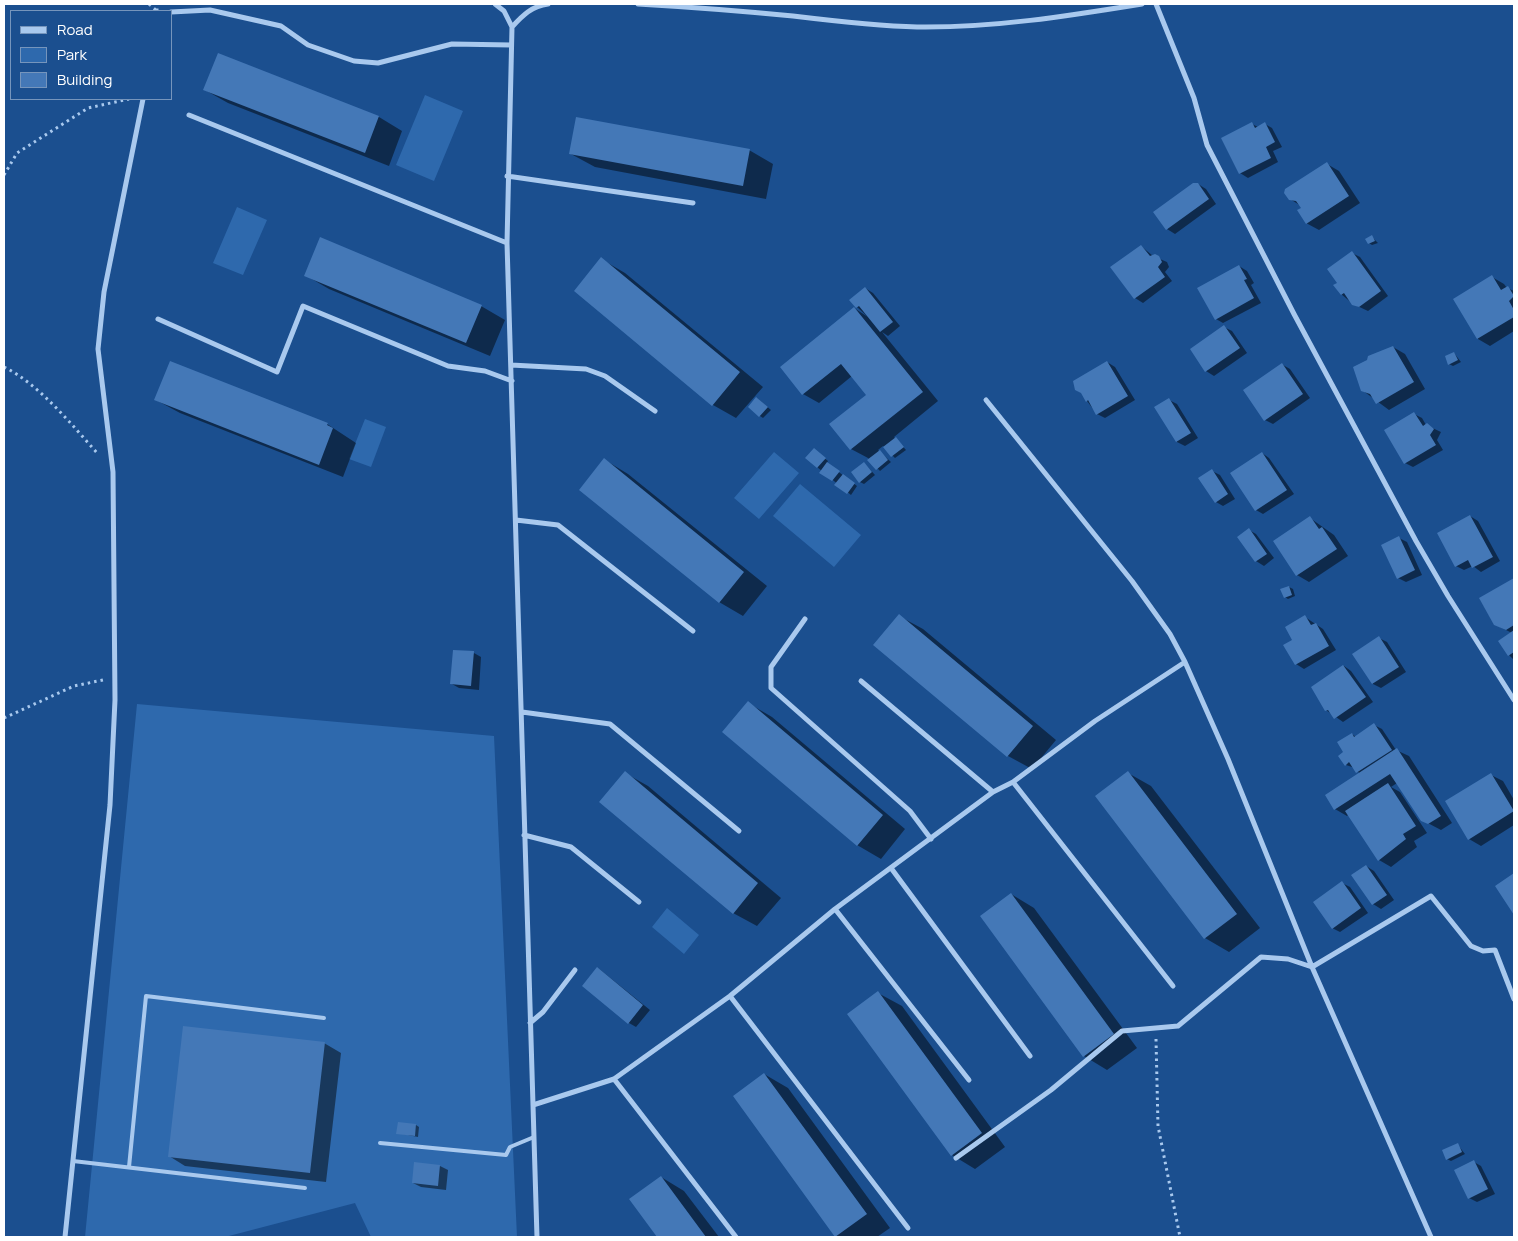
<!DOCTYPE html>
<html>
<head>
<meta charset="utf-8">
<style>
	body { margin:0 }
	#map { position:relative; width:1518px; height:1241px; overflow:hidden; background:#1b4f8f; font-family:Manrope,sans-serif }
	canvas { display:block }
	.frame { position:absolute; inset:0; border:5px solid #fff; pointer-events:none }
	.legend { position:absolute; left:10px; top:10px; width:162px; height:90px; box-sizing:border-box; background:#1b4f8f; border:1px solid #7695bc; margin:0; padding:6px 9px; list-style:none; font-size:15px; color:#fff }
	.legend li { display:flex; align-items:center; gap:10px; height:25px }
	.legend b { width:25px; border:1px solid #7695bc }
</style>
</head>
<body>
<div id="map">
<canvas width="1518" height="1241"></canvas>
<div class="frame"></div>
<ul class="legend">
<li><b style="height:6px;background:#a9c9ee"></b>Road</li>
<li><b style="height:14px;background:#2e69ad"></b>Park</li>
<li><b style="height:14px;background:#4478b7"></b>Building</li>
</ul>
</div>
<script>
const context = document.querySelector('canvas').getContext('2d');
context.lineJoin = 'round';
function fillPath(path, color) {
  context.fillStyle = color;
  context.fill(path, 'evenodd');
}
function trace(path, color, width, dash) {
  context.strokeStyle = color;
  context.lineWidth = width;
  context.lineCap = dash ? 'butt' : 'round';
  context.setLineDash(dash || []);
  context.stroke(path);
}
fillPath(new Path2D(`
	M 425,95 L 463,111 L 434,181 L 396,165 Z
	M 237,207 L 267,220 L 243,275 L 213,263 Z
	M 365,419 L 386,427 L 371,467 L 349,459 Z
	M 774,452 L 799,473 L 759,519 L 734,498 Z
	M 800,484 L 861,535 L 834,567 L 773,516 Z
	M 137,704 L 494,736 L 517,1237 L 371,1237 L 355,1203 L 225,1237 L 85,1237 Z
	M 667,908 L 699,935 L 684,954 L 652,927 Z`), '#2e69ad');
fillPath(new Path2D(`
	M 218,55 L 379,117 L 402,131 L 389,166 L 228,103 L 205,90 Z
	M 1252,124 L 1258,127 L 1265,124 L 1272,128 L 1282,147 L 1273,151 L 1278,162 L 1248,178 L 1240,173 Z
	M 749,150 L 773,164 L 766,199 L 595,167 L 571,154 Z
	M 1327,164 L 1339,171 L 1360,203 L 1319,230 L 1306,223 L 1301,206 L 1290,199 Z
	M 1198,184 L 1206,189 L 1216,204 L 1175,234 L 1167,229 Z
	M 1372,237 L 1378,243 L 1372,245 L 1369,243 Z
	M 1141,246 L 1153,256 L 1167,262 L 1169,267 L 1165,272 L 1172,281 L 1143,303 L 1135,298 Z
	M 1352,253 L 1360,257 L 1388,296 L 1368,311 L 1353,304 L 1341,294 L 1338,283 Z
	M 601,259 L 625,273 L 763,387 L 736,418 L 713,405 Z
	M 1239,266 L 1247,271 L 1254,283 L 1251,285 L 1261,303 L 1223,323 L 1216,319 Z
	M 305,275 L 481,306 L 505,320 L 490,356 L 329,289 Z
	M 1492,277 L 1504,284 L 1507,288 L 1514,291 L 1514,331 L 1490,346 L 1478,339 L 1455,299 Z
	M 865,288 L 873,293 L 900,326 L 888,336 L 882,332 L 938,401 L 894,437 L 906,450 L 895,458 L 883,446 L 878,450 L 891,462 L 880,471 L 868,458 L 851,449 L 831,425 L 867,395 L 852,376 L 819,403 L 803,394 L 782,367 L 854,308 L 868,317 L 857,307 Z
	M 1224,327 L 1232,331 L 1247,353 L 1214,376 L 1206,371 L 1191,349 Z
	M 1393,347 L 1405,354 L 1425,389 L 1389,410 L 1362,390 Z
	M 1454,353 L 1461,362 L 1453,366 L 1449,364 Z
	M 1107,362 L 1115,367 L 1135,400 L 1105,418 L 1097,414 L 1087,401 Z
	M 1283,365 L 1290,369 L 1310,398 L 1273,424 L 1265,420 Z
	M 757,398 L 771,410 L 763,418 L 760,416 Z
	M 156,400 L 327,424 L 356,443 L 343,477 L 180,413 Z
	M 1169,400 L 1177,404 L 1198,438 L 1185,446 L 1177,442 L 1156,407 Z
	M 1414,414 L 1422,418 L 1426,425 L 1441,432 L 1437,440 L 1443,450 L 1413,467 L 1405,463 Z
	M 817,452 L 828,461 L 827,463 L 857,486 L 851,495 L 817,467 Z
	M 1262,453 L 1269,458 L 1294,494 L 1263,514 L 1256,510 Z
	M 605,460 L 628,474 L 767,586 L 743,616 L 719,602 Z
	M 864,463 L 875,475 L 864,484 L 860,482 Z
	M 1212,471 L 1220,475 L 1235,499 L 1223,506 L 1216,502 Z
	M 1470,516 L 1478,521 L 1500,561 L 1481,572 L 1473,566 L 1464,570 L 1456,566 Z
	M 1310,518 L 1334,535 L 1348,556 L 1309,582 L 1297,575 Z
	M 1249,530 L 1256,534 L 1274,558 L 1264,566 L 1256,561 L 1238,537 Z
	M 1399,538 L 1407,542 L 1422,575 L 1406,582 L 1398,578 Z
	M 1514,579 L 1514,660 L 1509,655 L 1512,633 L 1494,624 L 1480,599 Z
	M 1289,587 L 1293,589 L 1295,596 L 1288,599 L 1285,597 Z
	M 899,616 L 923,629 L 1056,740 L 1032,769 L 1008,756 Z
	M 1305,617 L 1323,629 L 1336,650 L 1304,669 L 1296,664 L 1294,640 Z
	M 1379,638 L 1387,642 L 1406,672 L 1381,688 L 1373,684 L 1354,654 Z
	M 474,653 L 481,657 L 479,690 L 459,688 L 452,684 Z
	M 1344,666 L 1351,671 L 1373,702 L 1343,722 L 1326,710 Z
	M 748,703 L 772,717 L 905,829 L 881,859 L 857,845 Z
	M 1374,725 L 1382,729 L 1396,750 L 1409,756 L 1452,823 L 1441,830 L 1422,820 L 1397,783 L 1391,787 L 1400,792 L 1427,833 L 1414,841 L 1417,847 L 1391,867 L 1379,860 L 1349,814 L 1347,816 L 1335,809 L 1360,774 L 1355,768 L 1346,765 L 1345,753 L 1352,734 L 1356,737 Z
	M 625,773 L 648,786 L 781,898 L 757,926 L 733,913 Z
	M 1128,773 L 1151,786 L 1260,928 L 1229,952 L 1205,938 L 1097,796 Z
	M 1491,775 L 1503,781 L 1514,800 L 1514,825 L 1481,846 L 1469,839 Z
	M 1366,866 L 1374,871 L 1394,900 L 1381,909 L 1373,904 L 1353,876 Z
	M 1342,883 L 1350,887 L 1368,913 L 1340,932 L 1332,928 Z
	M 1011,894 L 1034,908 L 1137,1048 L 1107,1070 L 1084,1056 Z
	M 598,968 L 650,1010 L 636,1027 L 629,1023 Z
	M 878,993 L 902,1006 L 1005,1147 L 975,1169 L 952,1155 Z
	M 324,1043 L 341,1053 L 326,1182 L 185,1166 L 169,1156 Z
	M 764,1074 L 788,1088 L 890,1228 L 877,1237 L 836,1236 Z
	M 416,1125 L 419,1127 L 418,1137 L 398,1133 Z
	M 1458,1145 L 1465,1154 L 1451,1161 L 1447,1159 Z
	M 1474,1162 L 1481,1166 L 1495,1194 L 1477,1202 L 1469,1198 Z
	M 440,1166 L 448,1170 L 446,1190 L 421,1187 L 413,1183 Z
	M 661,1177 L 684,1191 L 719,1237 L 658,1237 L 631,1200 Z`), '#0007');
fillPath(new Path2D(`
	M 218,53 L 379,116 L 365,153 L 203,90 Z
	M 576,117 L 750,149 L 743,186 L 569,154 Z
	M 1252,122 L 1255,128 L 1265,122 L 1275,142 L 1266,147 L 1271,158 L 1239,174 L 1221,138 Z
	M 1327,162 L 1349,196 L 1306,224 L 1297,210 L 1301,208 L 1296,201 L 1289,200 L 1284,193 L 1285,189 Z
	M 1193,183 L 1198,183 L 1209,199 L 1166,230 L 1153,212 Z
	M 1372,235 L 1375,241 L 1368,244 L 1365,239 Z
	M 320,237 L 482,305 L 466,343 L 304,276 Z
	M 1141,245 L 1150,256 L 1155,254 L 1159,256 L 1162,262 L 1158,267 L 1165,277 L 1134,299 L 1110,267 Z
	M 1352,251 L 1381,291 L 1359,307 L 1352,305 L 1344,293 L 1341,295 L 1333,285 L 1337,283 L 1327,269 Z
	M 601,257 L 740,372 L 712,406 L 574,291 Z
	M 1239,265 L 1247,279 L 1244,280 L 1254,298 L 1215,320 L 1197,288 Z
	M 1492,275 L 1501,290 L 1508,286 L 1514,296 L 1509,301 L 1514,310 L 1514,317 L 1477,339 L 1453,299 Z
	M 865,287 L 893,322 L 880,332 L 859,306 L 856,308 L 849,300 Z
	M 854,307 L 923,392 L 850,450 L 829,424 L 866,395 L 841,364 L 802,395 L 780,367 Z
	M 1224,325 L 1240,348 L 1205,372 L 1190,349 Z
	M 1393,346 L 1414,382 L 1376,404 L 1370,394 L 1361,391 L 1353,367 L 1367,360 L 1368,356 Z
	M 1454,352 L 1458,360 L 1448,365 L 1445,356 Z
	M 170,361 L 328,423 L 327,425 L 333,428 L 319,465 L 154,400 Z
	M 1107,361 L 1128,396 L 1096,415 L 1088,400 L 1086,402 L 1081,393 L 1075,390 L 1073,381 Z
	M 1282,363 L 1303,394 L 1264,421 L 1243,390 Z
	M 756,397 L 768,407 L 759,417 L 748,407 Z
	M 1169,398 L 1191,433 L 1176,442 L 1154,407 Z
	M 1414,412 L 1423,426 L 1427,423 L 1434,429 L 1430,435 L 1436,445 L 1404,464 L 1384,430 Z
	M 896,437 L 904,447 L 891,457 L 883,447 Z
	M 814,448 L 826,458 L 817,468 L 805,458 Z
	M 880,450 L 888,460 L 876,470 L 867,460 Z
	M 1262,452 L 1287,490 L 1255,511 L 1230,473 Z
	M 604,458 L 744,572 L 719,603 L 579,490 Z
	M 827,462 L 840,471 L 832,481 L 819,473 Z
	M 864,462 L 872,472 L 859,483 L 851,472 Z
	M 1212,469 L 1228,494 L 1215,503 L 1198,478 Z
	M 843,474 L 855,483 L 847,494 L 834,485 Z
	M 1470,515 L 1493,557 L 1472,568 L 1468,560 L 1455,567 L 1437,533 Z
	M 1310,516 L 1319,529 L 1322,527 L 1337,549 L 1296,576 L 1273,541 Z
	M 1249,528 L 1267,554 L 1255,562 L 1237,537 Z
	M 1399,536 L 1415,570 L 1397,579 L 1381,545 Z
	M 1514,578 L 1514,625 L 1506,630 L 1494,625 L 1479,598 Z
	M 1289,586 L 1292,595 L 1284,598 L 1280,589 Z
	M 899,614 L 1033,726 L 1007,757 L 873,645 Z
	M 1305,615 L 1311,625 L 1316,623 L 1329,646 L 1295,665 L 1283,645 L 1292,640 L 1285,627 Z
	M 1514,630 L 1514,652 L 1508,656 L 1498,641 Z
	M 1379,636 L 1399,667 L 1372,684 L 1352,654 Z
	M 453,650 L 474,651 L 471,686 L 450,684 Z
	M 1343,665 L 1366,697 L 1334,719 L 1328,710 L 1325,711 L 1311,687 Z
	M 748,701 L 883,815 L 857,846 L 722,732 Z
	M 1374,723 L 1392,750 L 1356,773 L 1349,762 L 1345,766 L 1338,756 L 1343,752 L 1337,742 L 1352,733 L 1354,737 Z
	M 1397,748 L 1441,816 L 1428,824 L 1421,821 L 1390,774 L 1334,810 L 1325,795 Z
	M 625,771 L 758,883 L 733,914 L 599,802 Z
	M 1128,771 L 1237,914 L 1204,939 L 1095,796 Z
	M 1491,773 L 1514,811 L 1468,840 L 1445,801 Z
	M 1388,783 L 1416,826 L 1403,834 L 1406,839 L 1378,861 L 1345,811 Z
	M 1366,865 L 1387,895 L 1372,905 L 1351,875 Z
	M 1514,873 L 1514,915 L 1495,886 Z
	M 1342,881 L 1361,908 L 1332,929 L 1313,902 Z
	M 1011,893 L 1114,1034 L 1083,1057 L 980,916 Z
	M 597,967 L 643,1005 L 628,1024 L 582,986 Z
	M 878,991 L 982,1133 L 951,1156 L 847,1014 Z
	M 183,1026 L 325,1042 L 310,1173 L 168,1157 Z
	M 764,1073 L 867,1214 L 835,1237 L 733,1096 Z
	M 398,1122 L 416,1124 L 415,1136 L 396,1134 Z
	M 1458,1143 L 1462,1152 L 1446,1160 L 1442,1150 Z
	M 1474,1160 L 1488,1189 L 1468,1199 L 1454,1170 Z
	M 414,1162 L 440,1165 L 438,1186 L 412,1183 Z
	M 661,1176 L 706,1237 L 657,1237 L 629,1199 Z`), '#4478b7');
trace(new Path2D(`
	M 149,4 L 157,11
	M 157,11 L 157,4
	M 4,175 L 17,153 L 88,108 L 129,99
	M 4,367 C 39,384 72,425 98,454
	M 4,718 L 74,686 L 103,680
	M 1156,1039 L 1158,1126 L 1180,1237`), '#a9c9ee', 3, [2.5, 4]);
trace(new Path2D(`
	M 380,1143 L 506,1155 L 510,1147 L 534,1137
	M 73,1161 L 305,1188
	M 129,1167 L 146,996 L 324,1018`), '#a9c9ee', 4);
trace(new Path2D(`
	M 495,4 L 504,11 L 512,27 L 507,243 L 537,1237
	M 638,4 C 690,7 741,11 793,16 C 834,21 875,26 917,27 C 993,28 1068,16 1142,4
	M 1156,4 L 1194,98 L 1207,145 L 1294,314 L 1416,541 L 1448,596 L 1514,700
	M 171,12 L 210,10 L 281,26 L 308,45 L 354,61 L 378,63 L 452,44 L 511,45
	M 512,27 C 523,15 532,6 548,4
	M 189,115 L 507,243
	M 507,176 L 693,203
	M 158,319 L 277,372 L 303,306 L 448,366 L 485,371 L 512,381
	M 511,365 L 586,369 L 605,376 L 655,411
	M 986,400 L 1132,581 L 1170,634 L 1185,662 L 1228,759 L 1312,967 L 1431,1237
	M 516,520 L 558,525 L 693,631
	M 805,619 L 771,667 L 771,688 L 910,811 L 931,839
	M 861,681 L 993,792
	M 522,712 L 610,724 L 739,831
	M 1013,782 L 1173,986
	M 524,835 L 571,847 L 639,902
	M 891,868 L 1030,1056
	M 835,909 L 969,1080
	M 730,996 L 908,1228
	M 530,1023 L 543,1012 L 575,970
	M 614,1079 L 736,1237
	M 533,1105 L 614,1079 L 730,996 L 835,909 L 993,792 L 1013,782 L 1095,721 L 1185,662
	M 956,1158 L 1051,1090 L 1122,1031 L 1178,1026 L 1261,957 L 1288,959 L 1312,967 L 1431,896 L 1471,946 L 1483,951 L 1495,950 L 1514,999
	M 65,1237 L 110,805 L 115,700 L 113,472 L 98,349 L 104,292 L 143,99`), '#a9c9ee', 5);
</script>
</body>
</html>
